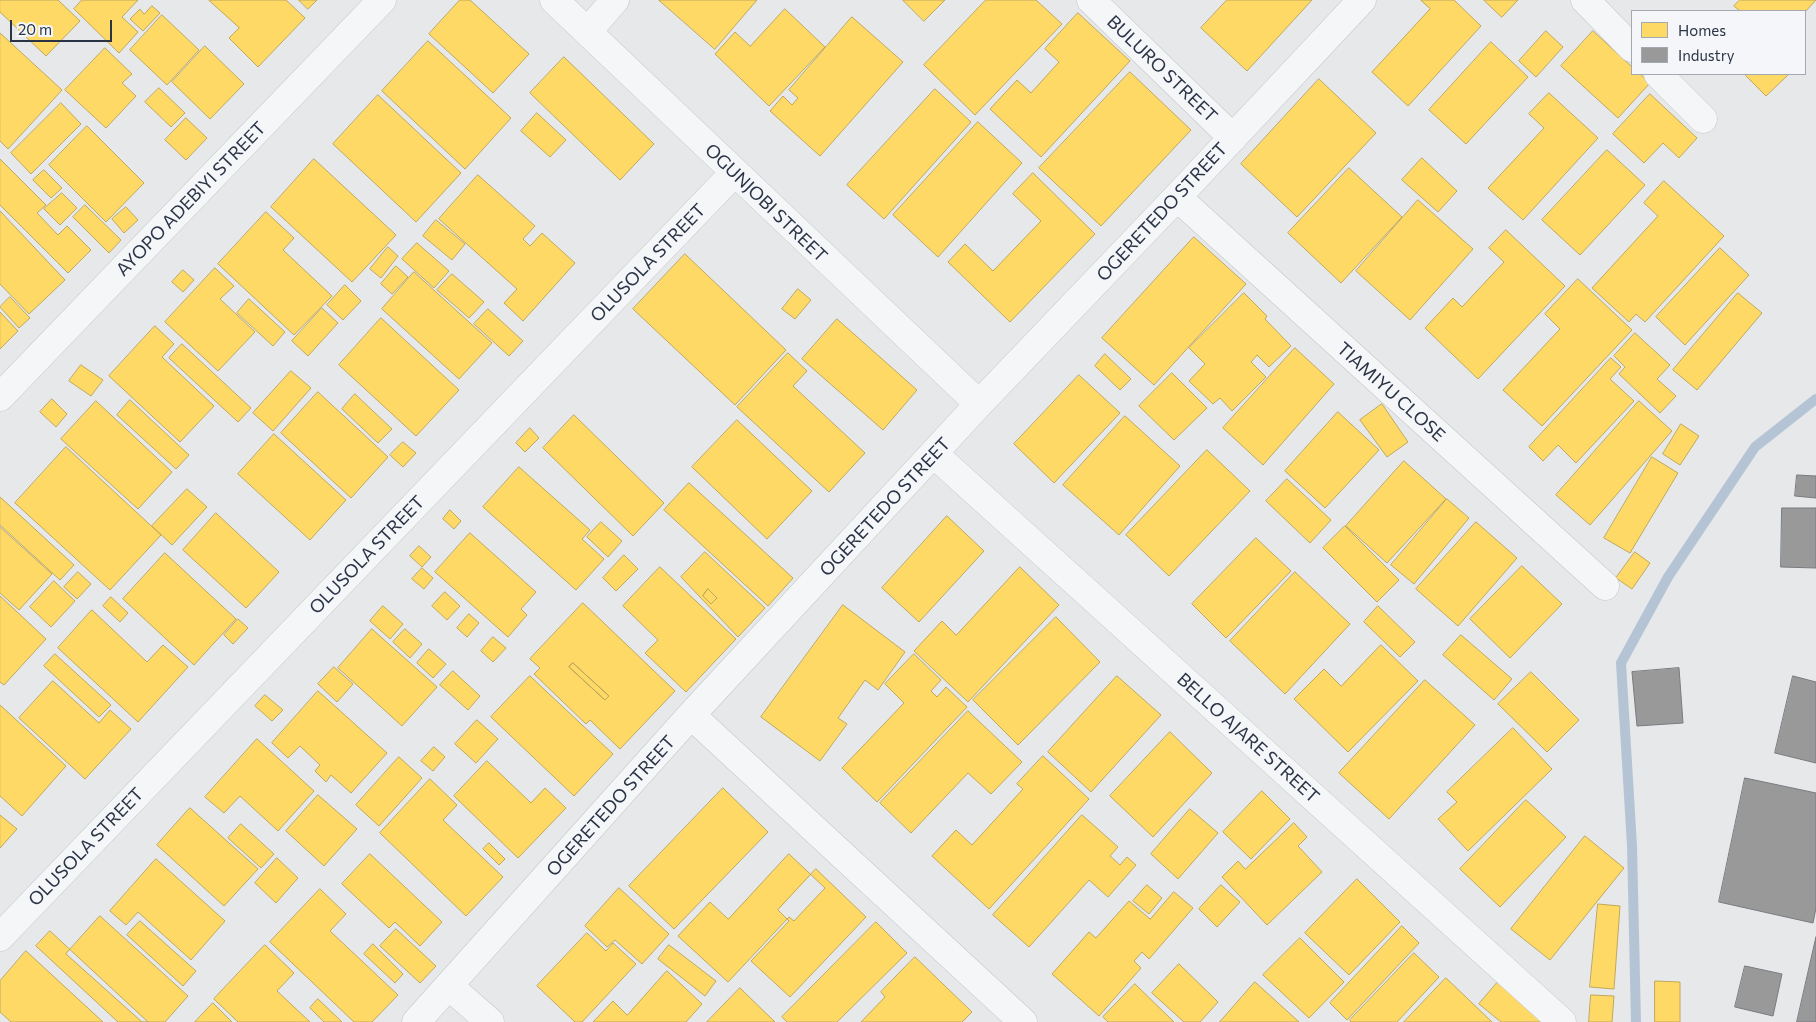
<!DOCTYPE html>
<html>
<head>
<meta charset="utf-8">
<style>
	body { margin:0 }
	#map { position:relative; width:1816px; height:1022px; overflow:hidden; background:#e6e8ea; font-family:Commissioner,sans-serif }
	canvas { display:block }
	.legend { position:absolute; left:1631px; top:10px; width:175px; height:65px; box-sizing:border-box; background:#f4f6f9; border:1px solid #a4a8b1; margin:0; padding:6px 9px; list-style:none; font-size:15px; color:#2b3445 }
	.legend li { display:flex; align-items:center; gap:10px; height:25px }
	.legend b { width:25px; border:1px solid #a4a8b1 }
	.scale { position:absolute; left:10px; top:20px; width:102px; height:22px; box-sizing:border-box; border:2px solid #2b3445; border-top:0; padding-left:6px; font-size:15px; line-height:18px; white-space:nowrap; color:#2b3445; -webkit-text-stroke:4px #f4f6f9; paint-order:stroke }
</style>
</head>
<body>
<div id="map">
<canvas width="1816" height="1022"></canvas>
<ul class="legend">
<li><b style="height:14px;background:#ffd966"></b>Homes</li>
<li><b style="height:14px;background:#999"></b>Industry</li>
</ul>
<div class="scale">20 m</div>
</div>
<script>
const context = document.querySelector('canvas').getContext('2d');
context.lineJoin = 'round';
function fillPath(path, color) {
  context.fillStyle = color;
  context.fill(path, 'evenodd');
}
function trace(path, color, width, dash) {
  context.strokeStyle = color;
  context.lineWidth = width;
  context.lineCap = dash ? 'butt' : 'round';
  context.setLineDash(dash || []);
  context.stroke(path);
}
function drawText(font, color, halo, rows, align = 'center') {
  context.font = font + ' Commissioner,sans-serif';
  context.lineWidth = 5;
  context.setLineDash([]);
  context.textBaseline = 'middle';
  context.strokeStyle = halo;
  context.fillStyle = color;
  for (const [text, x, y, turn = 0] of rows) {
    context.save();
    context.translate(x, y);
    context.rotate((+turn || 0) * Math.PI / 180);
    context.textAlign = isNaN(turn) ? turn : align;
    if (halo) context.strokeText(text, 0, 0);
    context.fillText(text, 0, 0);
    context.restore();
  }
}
const homes = new Path2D(`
	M 0,0 L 58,0 L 80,21 L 46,56 L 0,12 Z
	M 82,0 L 138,0 L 122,17 L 138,32 L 119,53 L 74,9 Z
	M 209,0 L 286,0 L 305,18 L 258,67 L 229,38 L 239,28 Z
	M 299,0 L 317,0 L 308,9 Z
	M 460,0 L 470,0 L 529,54 L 493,93 L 429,34 Z
	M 659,0 L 757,0 L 715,49 Z
	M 903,0 L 945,0 L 924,21 Z
	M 986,0 L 1036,0 L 1062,24 L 975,115 L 924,65 Z
	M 1227,0 L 1312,0 L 1247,71 L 1201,28 Z
	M 1421,0 L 1454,0 L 1481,26 L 1408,106 L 1372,72 L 1430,9 Z
	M 1484,0 L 1518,0 L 1502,17 Z
	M 1740,0 L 1816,0 L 1805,12 L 1740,11 L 1734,6 Z
	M 152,6 L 160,13 L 143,31 L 130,19 L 140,9 L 144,14 Z
	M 785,9 L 825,47 L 769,106 L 715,54 L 735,32 L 750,46 Z
	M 1078,13 L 1130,61 L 1041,157 L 990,109 L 1017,80 L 1031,93 L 1059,62 L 1045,49 Z
	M 162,15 L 199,50 L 167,85 L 130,50 Z
	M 852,17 L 903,62 L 820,156 L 770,111 L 783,96 L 792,105 L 798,98 L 789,90 Z
	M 1546,31 L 1563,47 L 1536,77 L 1519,61 Z
	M 1593,31 L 1632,67 L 1632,74 L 1640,74 L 1650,83 L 1618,118 L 1561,66 Z
	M 0,33 L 62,90 L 8,149 L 0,141 Z
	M 428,41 L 511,118 L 465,169 L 382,91 Z
	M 1491,42 L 1528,77 L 1466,144 L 1429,110 Z
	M 205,46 L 244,84 L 210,119 L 172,82 Z
	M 105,48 L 132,74 L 122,83 L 136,96 L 106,128 L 65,90 Z
	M 564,57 L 654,144 L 620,180 L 530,93 Z
	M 1130,72 L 1191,130 L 1101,226 L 1039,168 Z
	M 1747,74 L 1789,74 L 1766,96 L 1746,76 Z
	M 1319,79 L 1376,133 L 1297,217 L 1241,164 Z
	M 159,88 L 185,113 L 171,127 L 145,102 Z
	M 935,89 L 971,122 L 884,219 L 847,185 Z
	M 1549,93 L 1598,138 L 1523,220 L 1488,188 L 1544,128 L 1529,114 Z
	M 1650,94 L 1697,138 L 1679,158 L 1663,143 L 1644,163 L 1613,134 Z
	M 378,95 L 461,173 L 416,222 L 333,144 Z
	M 61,103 L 81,124 L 31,174 L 11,153 Z
	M 537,113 L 566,140 L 550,157 L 521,131 Z
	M 186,118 L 207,138 L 186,160 L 165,140 Z
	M 978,122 L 1022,163 L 938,257 L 893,215 Z
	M 87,126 L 144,183 L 106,222 L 49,165 Z
	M 1607,150 L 1645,185 L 1580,255 L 1542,220 Z
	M 1422,158 L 1457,191 L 1438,212 L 1402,180 Z
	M 0,159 L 46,205 L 37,213 L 58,235 L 67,226 L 91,250 L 68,273 L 0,205 Z
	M 314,159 L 396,235 L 352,282 L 271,207 Z
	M 1349,168 L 1402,217 L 1341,283 L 1288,233 Z
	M 44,170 L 62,188 L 51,198 L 33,180 Z
	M 1033,173 L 1095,234 L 1010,322 L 948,262 L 965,244 L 993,271 L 1041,221 L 1013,194 Z
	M 478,175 L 535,226 L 523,239 L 530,246 L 542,233 L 575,263 L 523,321 L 504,303 L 517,289 L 439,219 Z
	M 1664,181 L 1724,236 L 1645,322 L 1636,314 L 1629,322 L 1592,288 L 1658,216 L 1644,203 Z
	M 62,193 L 77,208 L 60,225 L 44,209 Z
	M 1418,200 L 1473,249 L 1410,320 L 1356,271 Z
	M 85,205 L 121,240 L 109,253 L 73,217 Z
	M 126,207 L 138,220 L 124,233 L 112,219 Z
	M 0,211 L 65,280 L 29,314 L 0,284 Z
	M 266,212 L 294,238 L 283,250 L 332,296 L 294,335 L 218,264 Z
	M 436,220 L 465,244 L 452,260 L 423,236 Z
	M 1506,230 L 1565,286 L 1478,379 L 1425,328 L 1453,298 L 1462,307 L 1504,262 L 1489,248 Z
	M 1194,237 L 1246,284 L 1154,385 L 1102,338 Z
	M 417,243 L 449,271 L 434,288 L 402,259 Z
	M 388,247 L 398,256 L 381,278 L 370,269 Z
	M 1720,248 L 1749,275 L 1685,345 L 1656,317 Z
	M 685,254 L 786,350 L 735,405 L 633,309 Z
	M 396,266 L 408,277 L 392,294 L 381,284 Z
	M 215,268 L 234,286 L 220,299 L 255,332 L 218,371 L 165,322 Z
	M 183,270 L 194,280 L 183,292 L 172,282 Z
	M 414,272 L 492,343 L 459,379 L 382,309 Z
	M 452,274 L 484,302 L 469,318 L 437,290 Z
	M 1578,279 L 1632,330 L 1542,426 L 1503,390 L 1560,329 L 1545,314 Z
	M 345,285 L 361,301 L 343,320 L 327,305 Z
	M 798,289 L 811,300 L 795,319 L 782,309 Z
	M 1244,293 L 1267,316 L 1265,319 L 1291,346 L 1269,367 L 1257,355 L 1251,362 L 1266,377 L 1232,411 L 1220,398 L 1213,404 L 1189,381 L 1205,364 L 1189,348 Z
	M 1738,293 L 1762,313 L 1697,390 L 1673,370 Z
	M 10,297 L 30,318 L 19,328 L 0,307 Z
	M 249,299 L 285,332 L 273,346 L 237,313 Z
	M 322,308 L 338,323 L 308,356 L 292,341 Z
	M 488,309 L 523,341 L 509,356 L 474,324 Z
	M 0,312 L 18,331 L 0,349 Z
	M 381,318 L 459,390 L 416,436 L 339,365 Z
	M 837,319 L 917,390 L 883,430 L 802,359 Z
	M 155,326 L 174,344 L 162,357 L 214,406 L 180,442 L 109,376 Z
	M 1635,333 L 1670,365 L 1657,379 L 1676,396 L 1660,413 L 1619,374 L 1625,367 L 1614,356 Z
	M 182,344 L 251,408 L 238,422 L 169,358 Z
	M 1295,348 L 1334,384 L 1263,465 L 1223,428 Z
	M 788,353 L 807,371 L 793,386 L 865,453 L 829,492 L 737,407 Z
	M 1105,354 L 1131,379 L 1120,390 L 1095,366 Z
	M 1611,358 L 1621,367 L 1610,379 L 1634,401 L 1576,463 L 1558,445 L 1543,461 L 1529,447 Z
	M 81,365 L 103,380 L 91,396 L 69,381 Z
	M 291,371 L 311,388 L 273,431 L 253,413 Z
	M 1172,373 L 1207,408 L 1174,440 L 1139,406 Z
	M 1079,375 L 1120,413 L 1054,483 L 1014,444 Z
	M 318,392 L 388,457 L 351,498 L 281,433 Z
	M 355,394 L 392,429 L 378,443 L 342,409 Z
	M 52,399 L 67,414 L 56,427 L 40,412 Z
	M 130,400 L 189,455 L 176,469 L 117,415 Z
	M 96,401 L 172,472 L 138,509 L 61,439 Z
	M 1639,401 L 1672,431 L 1590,525 L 1556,495 Z
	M 1382,404 L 1408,442 L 1387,457 L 1360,420 Z
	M 1338,412 L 1379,450 L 1325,508 L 1285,471 Z
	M 574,415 L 664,503 L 633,536 L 543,448 Z
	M 1125,416 L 1180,466 L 1119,535 L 1063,485 Z
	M 737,420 L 812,491 L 767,539 L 692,467 Z
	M 1681,424 L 1699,436 L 1680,465 L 1663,454 Z
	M 530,428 L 539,438 L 525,452 L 516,443 Z
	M 274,434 L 346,500 L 310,540 L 238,474 Z
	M 403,442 L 416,453 L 403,467 L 390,455 Z
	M 66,447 L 161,535 L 110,590 L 15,503 Z
	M 1207,450 L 1250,491 L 1169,576 L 1126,535 Z
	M 1652,457 L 1678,473 L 1630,553 L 1604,538 Z
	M 1404,461 L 1446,499 L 1387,563 L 1346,526 Z
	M 519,467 L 590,530 L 582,539 L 604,559 L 576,590 L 483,507 Z
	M 1287,479 L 1331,520 L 1310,543 L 1266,501 Z
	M 689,483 L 793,578 L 768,606 L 664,510 Z
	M 187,489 L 207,507 L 172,545 L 152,526 Z
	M 0,497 L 74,565 L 60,580 L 0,525 Z
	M 1447,499 L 1469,518 L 1414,584 L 1391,565 Z
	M 450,510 L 461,521 L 454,529 L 443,519 Z
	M 216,513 L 279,572 L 246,608 L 183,550 Z
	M 947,516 L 984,551 L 919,622 L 882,588 Z
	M 601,522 L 622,541 L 608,557 L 587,537 Z
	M 1476,522 L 1517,558 L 1458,626 L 1416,589 Z
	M 1345,526 L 1399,580 L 1377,602 L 1323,548 Z
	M 0,527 L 52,574 L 19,610 L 0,593 Z
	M 470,533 L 536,592 L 521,609 L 527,615 L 508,637 L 435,572 Z
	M 1256,538 L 1291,571 L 1226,638 L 1192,604 Z
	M 419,546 L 431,557 L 422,567 L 410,556 Z
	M 705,552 L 765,608 L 738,637 L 681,577 ZM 708,589 L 717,598 L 711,604 L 703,596 Z
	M 1635,552 L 1650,563 L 1632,589 L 1616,578 Z
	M 165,553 L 236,619 L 194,665 L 123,599 Z
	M 624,555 L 638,569 L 616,591 L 603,578 Z
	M 1522,566 L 1562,604 L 1510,658 L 1470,619 Z
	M 660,567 L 736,639 L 686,692 L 645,653 L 658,640 L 623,606 Z
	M 1020,567 L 1059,605 L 968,702 L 914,651 L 942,621 L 956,635 Z
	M 422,568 L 433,578 L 424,589 L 412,579 Z
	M 78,572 L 91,584 L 77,599 L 64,587 Z
	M 1295,572 L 1350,624 L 1285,694 L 1230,641 Z
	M 54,581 L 75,601 L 51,627 L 30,607 Z
	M 708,589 L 717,598 L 711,604 L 703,596 Z
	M 445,592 L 460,606 L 447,620 L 432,606 Z
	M 0,596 L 46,639 L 4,685 L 0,682 Z
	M 111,597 L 128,613 L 120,622 L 103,606 Z
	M 583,603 L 675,691 L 620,749 L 590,720 L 586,724 L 534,674 L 540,668 L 530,659 ZM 573,663 L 609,696 L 605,700 L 569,667 Z
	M 843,605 L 905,652 L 878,690 L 865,680 L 838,718 L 847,724 L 820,761 L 761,717 Z
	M 383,606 L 403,624 L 390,639 L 370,621 Z
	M 1378,606 L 1415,642 L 1400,657 L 1364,622 Z
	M 92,610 L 147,662 L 163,645 L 188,667 L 138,722 L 58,648 Z
	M 469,614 L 479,623 L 467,637 L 457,628 Z
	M 1056,617 L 1100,662 L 1018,745 L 973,700 Z
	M 238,619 L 248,628 L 233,644 L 224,635 Z
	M 372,629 L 437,687 L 402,726 L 338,668 Z
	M 405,629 L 422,644 L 410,658 L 393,642 Z
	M 1461,635 L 1512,679 L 1494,700 L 1443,655 Z
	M 493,637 L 506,648 L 493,662 L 481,651 Z
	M 1381,645 L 1418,681 L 1348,752 L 1294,699 L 1324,669 L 1341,686 Z
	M 429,649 L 446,664 L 433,678 L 417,663 Z
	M 55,654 L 111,705 L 99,717 L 44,666 Z
	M 914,654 L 941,680 L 931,691 L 937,697 L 946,687 L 967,707 L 877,802 L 842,768 L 904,703 L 885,684 Z
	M 573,663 L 609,696 L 605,700 L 569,667 Z
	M 334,667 L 353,684 L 337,702 L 318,684 Z
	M 453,671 L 480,696 L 468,710 L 440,685 Z
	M 1531,672 L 1579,720 L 1547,752 L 1498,704 Z
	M 530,676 L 613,754 L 574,796 L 491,717 Z
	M 1117,676 L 1161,715 L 1091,792 L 1048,752 Z
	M 1425,680 L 1475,725 L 1389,819 L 1339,773 Z
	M 53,681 L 99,723 L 110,710 L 131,729 L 85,779 L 19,718 Z
	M 318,691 L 387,753 L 351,793 L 331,775 L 326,782 L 315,771 L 320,765 L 300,746 L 288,758 L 272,743 Z
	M 265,695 L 283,710 L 272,721 L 255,706 Z
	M 0,705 L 66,766 L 22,816 L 0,796 Z
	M 968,711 L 1022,762 L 991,794 L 968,773 L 911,833 L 880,803 Z
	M 477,720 L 498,739 L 476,763 L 455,744 Z
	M 1513,728 L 1552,769 L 1468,851 L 1438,819 L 1457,802 L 1447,792 Z
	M 1170,732 L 1212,773 L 1153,837 L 1110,796 Z
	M 257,739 L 314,791 L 278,831 L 240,796 L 224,813 L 205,797 Z
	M 434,747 L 445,757 L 433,771 L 421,761 Z
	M 1043,756 L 1089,799 L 989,909 L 932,856 L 956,830 L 972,845 L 1023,789 L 1017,784 Z
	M 399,757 L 422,778 L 379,826 L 356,805 Z
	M 487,761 L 531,803 L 545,788 L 566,808 L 518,858 L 454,796 Z
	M 430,779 L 457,805 L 443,820 L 503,877 L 466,916 L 380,833 Z
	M 723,788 L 768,832 L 674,929 L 629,886 Z
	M 1262,791 L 1290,819 L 1251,859 L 1223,832 Z
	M 318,795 L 357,829 L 324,866 L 286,831 Z
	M 1526,800 L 1566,837 L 1500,907 L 1460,869 Z
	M 190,808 L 258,869 L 224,906 L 157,845 Z
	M 1190,809 L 1218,833 L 1178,879 L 1151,854 Z
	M 0,815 L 17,829 L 0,848 Z
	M 1082,815 L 1118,847 L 1110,856 L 1120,865 L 1127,857 L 1136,865 L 1108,897 L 1089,880 L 1029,947 L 993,915 Z
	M 1294,823 L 1307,837 L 1298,846 L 1322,872 L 1267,925 L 1222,877 L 1238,861 L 1245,869 Z
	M 241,824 L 274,854 L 261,868 L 228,838 Z
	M 1585,836 L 1624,868 L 1550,960 L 1511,929 Z
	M 489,843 L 505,859 L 499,865 L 483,849 Z
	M 370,854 L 442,922 L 420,946 L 395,922 L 389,928 L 342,884 Z
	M 789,854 L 825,888 L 794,921 L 789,917 L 728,982 L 678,936 L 710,902 L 728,919 Z
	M 277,858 L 298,878 L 276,903 L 255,883 Z
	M 156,859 L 225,921 L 191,960 L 138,912 L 126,925 L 110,911 Z
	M 816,869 L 866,917 L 790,997 L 751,961 L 789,921 L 778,910 Z
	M 1357,879 L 1400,922 L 1349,975 L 1305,933 Z
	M 1147,885 L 1162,898 L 1149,914 L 1133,901 Z
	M 1221,885 L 1240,902 L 1217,927 L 1199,909 Z
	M 619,888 L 669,934 L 642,964 L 615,940 L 607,947 L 585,926 Z
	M 320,889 L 346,914 L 330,931 L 398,995 L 372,1022 L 354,1022 L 270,942 Z
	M 1174,892 L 1193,908 L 1149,959 L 1142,952 L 1134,961 L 1141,968 L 1099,1016 L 1052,974 L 1089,932 L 1096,938 L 1129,901 L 1150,919 Z
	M 1598,904 L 1620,906 L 1614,989 L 1590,987 Z
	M 100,916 L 188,996 L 165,1022 L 142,1022 L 66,954 Z
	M 140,921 L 196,971 L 183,986 L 127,935 Z
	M 876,922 L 907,953 L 837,1022 L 787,1022 L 782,1017 Z
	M 1402,926 L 1419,943 L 1347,1020 L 1330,1003 Z
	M 396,929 L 436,966 L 420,983 L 380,946 Z
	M 50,931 L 148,1022 L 118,1022 L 36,946 Z
	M 587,933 L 606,951 L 613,943 L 636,964 L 582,1022 L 575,1022 L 537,986 Z
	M 1300,938 L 1344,982 L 1309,1018 L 1263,975 Z
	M 373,944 L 403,974 L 395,983 L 364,954 Z
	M 265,945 L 294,973 L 277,991 L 310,1022 L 238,1022 L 214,999 Z
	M 669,945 L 716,981 L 705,996 L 658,959 Z
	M 26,951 L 103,1022 L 11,1022 L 0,1012 L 0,981 Z
	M 1414,953 L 1439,977 L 1397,1022 L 1351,1022 L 1350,1020 Z
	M 915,957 L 972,1012 L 962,1022 L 861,1022 L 885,997 L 881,992 Z
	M 1179,964 L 1218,1002 L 1200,1022 L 1184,1022 L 1152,993 Z
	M 667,971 L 702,1004 L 686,1022 L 593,1022 L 613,1001 L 627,1015 Z
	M 1503,976 L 1557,1022 L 1501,1022 L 1479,1004 Z
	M 1446,978 L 1492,1022 L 1404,1022 Z
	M 1655,981 L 1680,982 L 1680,1022 L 1655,1022 Z
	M 1255,982 L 1299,1022 L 1220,1022 Z
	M 1135,984 L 1174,1022 L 1108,1022 L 1103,1017 Z
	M 740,988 L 775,1022 L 707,1022 Z
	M 1591,995 L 1614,996 L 1612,1022 L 1589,1022 Z
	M 318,999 L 342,1022 L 324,1022 L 310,1008 Z
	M 213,1003 L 232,1022 L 195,1022 Z`);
fillPath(homes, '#ffd966');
trace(homes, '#bfa85c', 1);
const industry = new Path2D(`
	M 1797,475 L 1816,476 L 1816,498 L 1795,496 Z
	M 1782,508 L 1816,508 L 1816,568 L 1781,567 Z
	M 1679,668 L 1683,723 L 1637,726 L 1632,672 Z
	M 1793,676 L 1816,682 L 1816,763 L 1775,753 Z
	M 1745,778 L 1816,793 L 1816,908 L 1813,923 L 1719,902 Z
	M 1816,937 L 1816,1022 L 1797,1022 Z
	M 1745,966 L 1782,974 L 1773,1016 L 1735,1007 Z`);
fillPath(industry, '#999');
trace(industry, '#787b80', 1);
trace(new Path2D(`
	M 1636,1022 L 1632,846 L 1621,663 L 1668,577 L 1755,447 L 1816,399`), '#b4c4d5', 10);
const minor = new Path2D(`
	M 554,0 L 979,404
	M 1091,0 L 1233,138
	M 1585,0 L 1632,48
	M 588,31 L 615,0
	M 1658,74 L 1703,119
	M 1177,197 L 1605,586
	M 0,397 L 382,0
	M 934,454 L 1562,1022
	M 691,715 L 1023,1022
	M 0,937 L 734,173
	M 449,986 L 490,1022
	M 416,1022 L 691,715 L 979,404 L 1177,197 L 1362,0`);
trace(minor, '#c4c6c8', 29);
trace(minor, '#f5f6f7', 28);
drawText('18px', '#2b3445', '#f4f6f9', [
	["BULURO STREET",1162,69,44],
	["AYOPO ADEBIYI STREET",191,199,-46],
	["OGUNJOBI STREET",766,203,44],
	["OGERETEDO STREET",1162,212,-47],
	["OLUSOLA STREET",648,263,-46],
	["TIAMIYU CLOSE",1391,392,42],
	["OGERETEDO STREET",885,507,-47],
	["OLUSOLA STREET",367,555,-46],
	["BELLO AJARE STREET",1248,738,42],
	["OGERETEDO STREET",611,806,-48],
	["OLUSOLA STREET",86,847,-46]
]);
</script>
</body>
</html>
